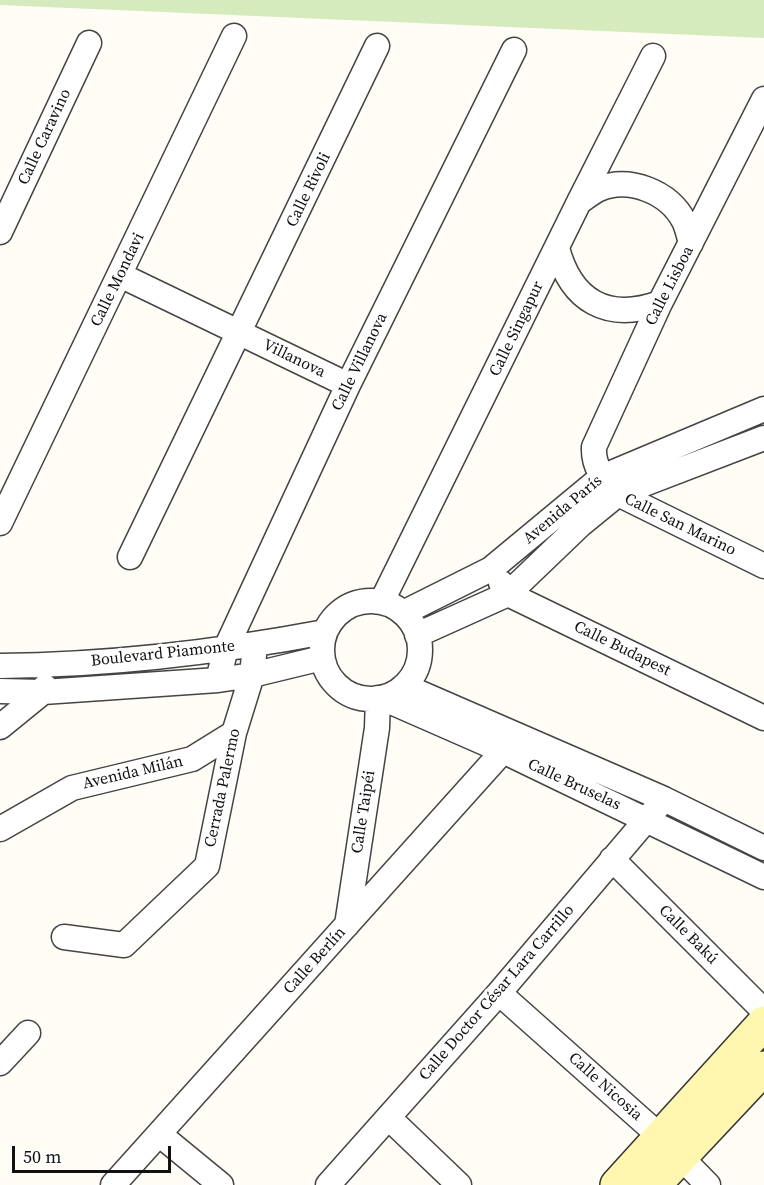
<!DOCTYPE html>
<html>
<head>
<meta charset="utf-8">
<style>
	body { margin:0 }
	#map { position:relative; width:764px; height:1185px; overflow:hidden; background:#fffdf5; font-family:"Source Serif 4",serif }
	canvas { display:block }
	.scale { position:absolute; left:12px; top:1146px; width:159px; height:27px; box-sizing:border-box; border:3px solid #111; border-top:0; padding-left:8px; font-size:18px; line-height:21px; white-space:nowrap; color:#111; -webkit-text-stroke:4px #fff; paint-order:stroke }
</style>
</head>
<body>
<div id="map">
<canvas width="764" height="1185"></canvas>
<div class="scale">50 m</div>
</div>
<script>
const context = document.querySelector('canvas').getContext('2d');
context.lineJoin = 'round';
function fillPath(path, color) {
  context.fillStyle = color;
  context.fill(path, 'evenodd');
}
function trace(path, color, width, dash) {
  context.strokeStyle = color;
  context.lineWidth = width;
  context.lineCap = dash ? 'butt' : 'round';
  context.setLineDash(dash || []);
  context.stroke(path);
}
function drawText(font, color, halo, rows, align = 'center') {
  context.font = font + ' "Source Serif 4",serif';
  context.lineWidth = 6;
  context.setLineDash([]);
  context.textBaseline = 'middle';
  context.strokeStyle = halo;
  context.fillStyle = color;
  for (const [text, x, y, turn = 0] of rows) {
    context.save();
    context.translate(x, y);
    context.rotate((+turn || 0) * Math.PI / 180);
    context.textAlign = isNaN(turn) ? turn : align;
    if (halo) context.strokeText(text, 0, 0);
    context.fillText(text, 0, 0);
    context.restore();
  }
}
fillPath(new Path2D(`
	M 0,0 L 764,0 L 764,38 L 0,5 Z`), '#d5ebbd');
const minor = new Path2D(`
	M 764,99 L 660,303 L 594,447 C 593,468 604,479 618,494 L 764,566
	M 579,202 C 585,198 592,192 599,189 C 629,176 669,192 684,221 C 687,227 689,236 691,243
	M 0,232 L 89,43
	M 557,248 C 571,301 607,322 660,303
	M 120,275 L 348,385
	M 0,523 L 234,36
	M 130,557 L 377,46
	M 501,583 L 508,594 L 764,718
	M 382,601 L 579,202 L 653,56
	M322 650a49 49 0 1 1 98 0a49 49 0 1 1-98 0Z
	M 403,613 L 491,569 L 602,477 L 764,409
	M 417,635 L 508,594 L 580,525 L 618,494 L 764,438
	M 0,666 C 107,665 219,652 325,632
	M 218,680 L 226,648 L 348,385 L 514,50
	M 404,686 L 664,799 L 764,848
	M 0,691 L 43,692 L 218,680 L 252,675 L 322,658
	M 382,698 L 503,751 L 764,877
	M 0,727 L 43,692 L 45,687
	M 0,829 L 72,788 L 192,759 L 234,733
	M 612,859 L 764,1011
	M 347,925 L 377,728 L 378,698
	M 64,937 L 124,945 L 207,866 L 234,733 L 252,675 L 255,645
	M 499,993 L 662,1138 L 708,1185
	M 0,1063 L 28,1033
	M 389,1118 L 459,1185
	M 159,1134 L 221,1185
	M 113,1185 L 503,751 L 514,734
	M 328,1185 L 499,993 L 664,799`);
const secondary = new Path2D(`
	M 617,1185 L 764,1023
	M 654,1185 L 764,1068`);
trace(minor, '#444', 27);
trace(secondary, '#333', 36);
trace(minor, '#fff', 24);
trace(secondary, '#fff6b0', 33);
drawText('16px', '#111', '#fff', [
	["Calle Caravino",45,137,-65],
	["Calle Rivoli",309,190,-64],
	["Calle Mondavi",118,280,-64],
	["Calle Lisboa",670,286,-63],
	["Calle Singapur",517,329,-64],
	["Villanova",294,359,26],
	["Calle Villanova",360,362,-64],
	["Avenida París",563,510,-40],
	["Calle San Marino",680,525,26],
	["Calle Budapest",622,649,26],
	["Boulevard Piamonte",163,654,-6],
	["Avenida Milán",133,773,-13],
	["Calle Bruselas",574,785,25],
	["Cerrada Palermo",223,788,-78],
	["Calle Taipéi",364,812,-81],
	["Calle Bakú",688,935,45],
	["Calle Berlín",315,961,-48],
	["Calle Doctor César Lara Carrillo",497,993,-49],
	["Calle Nicosia",605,1087,42]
]);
</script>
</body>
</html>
